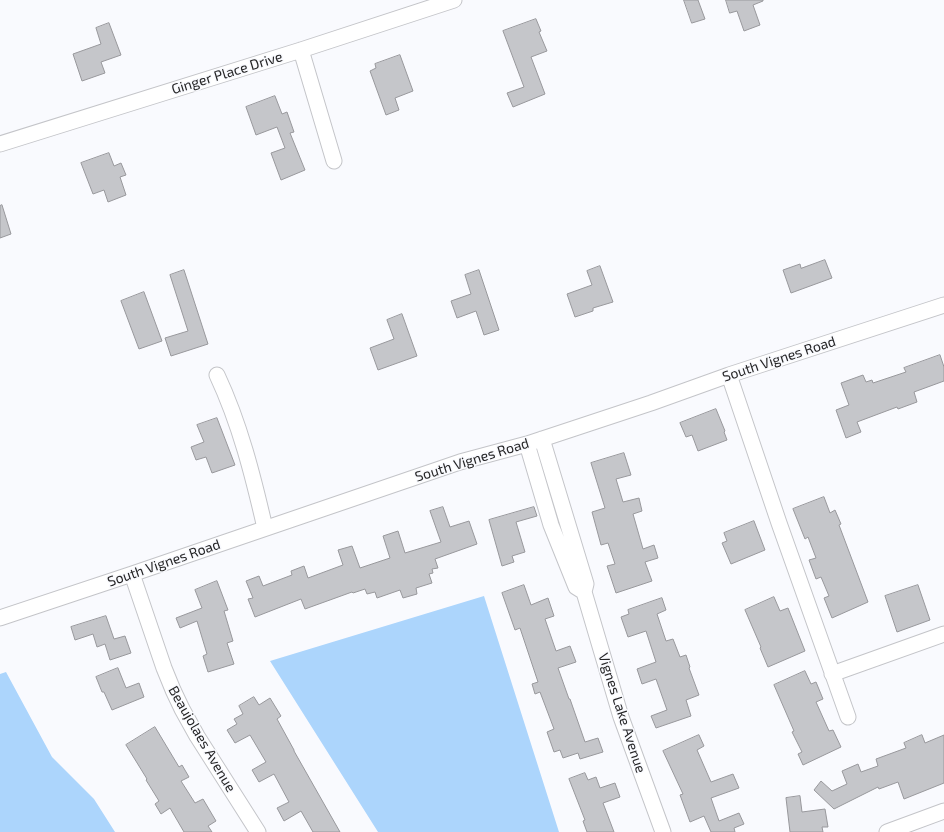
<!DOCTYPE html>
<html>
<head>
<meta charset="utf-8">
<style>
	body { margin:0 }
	canvas { display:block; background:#f9fafe }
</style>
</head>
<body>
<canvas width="944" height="832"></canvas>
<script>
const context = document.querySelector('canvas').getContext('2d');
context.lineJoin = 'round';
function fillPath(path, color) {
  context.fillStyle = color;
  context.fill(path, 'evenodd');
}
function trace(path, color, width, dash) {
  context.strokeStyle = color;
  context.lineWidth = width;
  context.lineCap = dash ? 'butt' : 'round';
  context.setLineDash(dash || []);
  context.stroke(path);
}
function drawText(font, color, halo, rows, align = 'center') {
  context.font = font + ' "Exo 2",sans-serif';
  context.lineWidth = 3;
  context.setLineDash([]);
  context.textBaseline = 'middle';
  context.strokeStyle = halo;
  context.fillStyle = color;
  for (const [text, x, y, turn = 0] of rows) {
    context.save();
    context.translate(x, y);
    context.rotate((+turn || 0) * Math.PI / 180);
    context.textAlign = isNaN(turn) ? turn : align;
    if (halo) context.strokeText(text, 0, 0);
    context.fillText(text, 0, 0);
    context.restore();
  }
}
fillPath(new Path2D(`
	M 484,596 L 559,832 L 378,832 L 270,661 Z
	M 6,672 L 52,757 L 94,799 L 115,832 L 0,832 L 0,674 Z`), '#acd5fc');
const building = new Path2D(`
	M 684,0 L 698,0 L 705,19 L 692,23 Z
	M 726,0 L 763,0 L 763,1 L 753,5 L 760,25 L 744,31 L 737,11 L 730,13 Z
	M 536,19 L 541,31 L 539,32 L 547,51 L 531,57 L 545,94 L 513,107 L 507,93 L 524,87 L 503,31 Z
	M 109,23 L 121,55 L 101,62 L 105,73 L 82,81 L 73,54 L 101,44 L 96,28 Z
	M 400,55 L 413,91 L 395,98 L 399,110 L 386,115 L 370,71 L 376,68 L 375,64 Z
	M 275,96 L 282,114 L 287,112 L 294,132 L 290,133 L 305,170 L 281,180 L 271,153 L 285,148 L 277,127 L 256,135 L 246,107 Z
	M 109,153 L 114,166 L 121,163 L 126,175 L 120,177 L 126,195 L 108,202 L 104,190 L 93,194 L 81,163 Z
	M 2,205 L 11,234 L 0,238 L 0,206 Z
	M 825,260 L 832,278 L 791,293 L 783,270 L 800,264 L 801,268 Z
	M 600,266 L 613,302 L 593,308 L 593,311 L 575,317 L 567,294 L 592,285 L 587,271 Z
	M 184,270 L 208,344 L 171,356 L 165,338 L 188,331 L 170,275 Z
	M 479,270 L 499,330 L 484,335 L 476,311 L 457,318 L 451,301 L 471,294 L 465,275 Z
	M 144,292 L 162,341 L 139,349 L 121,301 Z
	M 402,314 L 417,356 L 378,370 L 370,348 L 394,339 L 387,320 Z
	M 940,355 L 944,367 L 944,381 L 914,392 L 917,402 L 898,409 L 897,407 L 857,422 L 861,432 L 846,438 L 836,410 L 849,405 L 841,383 L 863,375 L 866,382 L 872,380 L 873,383 L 906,372 L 904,368 Z
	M 716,409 L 725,431 L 724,432 L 727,440 L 698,451 L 692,435 L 686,437 L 680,423 Z
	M 217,418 L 235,465 L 212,473 L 206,457 L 196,460 L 191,447 L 204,442 L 197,425 Z
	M 624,453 L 631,475 L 616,479 L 623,502 L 639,498 L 642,511 L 633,514 L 643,549 L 654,545 L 658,558 L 645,562 L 652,581 L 616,593 L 607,566 L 615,564 L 608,543 L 601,545 L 592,512 L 605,508 L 591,463 Z
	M 824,497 L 830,513 L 835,510 L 841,524 L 839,525 L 868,602 L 832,618 L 824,598 L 829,596 L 821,577 L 816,579 L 809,560 L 816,558 L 808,537 L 805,539 L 793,509 Z
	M 443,507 L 450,527 L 469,521 L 477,544 L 435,559 L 438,568 L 432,569 L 433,573 L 429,574 L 432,583 L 416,588 L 417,594 L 403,598 L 400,590 L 377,598 L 375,592 L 367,594 L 365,589 L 353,593 L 352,592 L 305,609 L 301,599 L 255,617 L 248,599 L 253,598 L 246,581 L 259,576 L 263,586 L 292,575 L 291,571 L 304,566 L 308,578 L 343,565 L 338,550 L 352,546 L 360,568 L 390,558 L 383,536 L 398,531 L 405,553 L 441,542 L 430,511 Z
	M 534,507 L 537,516 L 516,522 L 525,552 L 512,556 L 514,562 L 502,566 L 489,520 Z
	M 754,521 L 765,550 L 731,564 L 722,543 L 727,541 L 724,533 Z
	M 217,581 L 228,610 L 224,611 L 233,641 L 227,643 L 234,664 L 208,672 L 203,656 L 207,654 L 197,621 L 180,628 L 176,618 L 202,608 L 195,590 Z
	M 524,585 L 531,605 L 548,598 L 554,616 L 545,619 L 556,651 L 570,646 L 576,662 L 558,668 L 569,699 L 570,699 L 585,742 L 598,738 L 603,752 L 580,759 L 578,753 L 563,758 L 560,750 L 554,752 L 547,732 L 554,729 L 540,692 L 535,694 L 532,684 L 538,682 L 520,628 L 515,630 L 502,593 Z
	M 918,585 L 930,620 L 897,632 L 885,596 Z
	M 774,597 L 780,611 L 788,608 L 805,651 L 768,667 L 760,648 L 761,647 L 745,610 Z
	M 662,598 L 666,610 L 657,614 L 666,641 L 673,639 L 680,657 L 686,655 L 690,667 L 689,668 L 699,695 L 686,700 L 691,716 L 656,728 L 651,716 L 667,710 L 656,679 L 642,684 L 637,669 L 656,662 L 646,631 L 628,637 L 621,617 L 629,614 L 628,610 Z
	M 106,616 L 114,639 L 125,636 L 131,653 L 110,660 L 105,644 L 97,647 L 93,634 L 75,640 L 71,627 Z
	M 118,668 L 126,688 L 139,683 L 144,697 L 112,710 L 104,692 L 102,692 L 96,677 Z
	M 805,671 L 811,684 L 816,682 L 823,699 L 816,702 L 829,731 L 833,730 L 841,747 L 803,765 L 798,754 L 802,752 L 792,732 L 794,731 L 774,685 Z
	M 254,697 L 259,705 L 270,698 L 281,716 L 277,719 L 294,750 L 294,751 L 340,832 L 313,832 L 301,811 L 284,821 L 277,808 L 289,802 L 274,774 L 259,782 L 252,770 L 266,762 L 250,735 L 235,743 L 227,730 L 237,724 L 234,719 L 243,714 L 239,706 Z
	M 155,727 L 179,767 L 182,765 L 189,777 L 181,781 L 195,803 L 203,799 L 216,821 L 208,826 L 212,832 L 184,832 L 170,808 L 161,814 L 155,804 L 159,801 L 146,780 L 147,779 L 126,745 Z
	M 699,735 L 704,746 L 697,750 L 711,782 L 733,774 L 739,788 L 711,798 L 719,821 L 739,813 L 744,824 L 734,828 L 735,832 L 711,832 L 704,816 L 690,822 L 680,795 L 683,794 L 663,751 Z
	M 922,735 L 925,743 L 944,735 L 944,783 L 904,799 L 898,782 L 879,789 L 878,787 L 834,809 L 814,790 L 821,781 L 832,791 L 847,784 L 842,771 L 858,764 L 861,772 L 878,766 L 876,759 L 906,748 L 904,743 Z
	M 585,773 L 588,780 L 596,777 L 600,788 L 615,783 L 620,797 L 603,803 L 614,832 L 587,832 L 583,821 L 585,820 L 569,779 Z
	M 800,796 L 802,812 L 825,809 L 828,827 L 822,827 L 823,832 L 790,832 L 786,798 Z`);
fillPath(building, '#c5c6ca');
trace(building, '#98989c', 1);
const minor = new Path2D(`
	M 301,50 L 334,161
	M 0,144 L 301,50 L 454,0
	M 217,375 C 240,424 253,476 265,528
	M 729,375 L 779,523 L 848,717
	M 542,439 L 586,584 L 584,592 L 621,717 L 663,832
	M 527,444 L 551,525 L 576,587 L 584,592
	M 132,574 L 164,668 L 173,690 L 182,709 L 197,736 L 258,832
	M 0,618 L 132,574 L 460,462 L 527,444 L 651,403 L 729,375 L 944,305
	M 832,674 L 944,634
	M 887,832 L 944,811`);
trace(minor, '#c4c5c9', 17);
trace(minor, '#fff', 15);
drawText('14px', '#252526', '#f9fafe', [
	["Ginger Place Drive",227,73,-17],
	["South Vignes Road",779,359,-18],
	["South Vignes Road",472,460,-17],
	["South Vignes Road",164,563,-19],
	["Vignes Lake Avenue",622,713,72],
	["Beaujolaes Avenue",202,739,60]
]);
</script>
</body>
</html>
